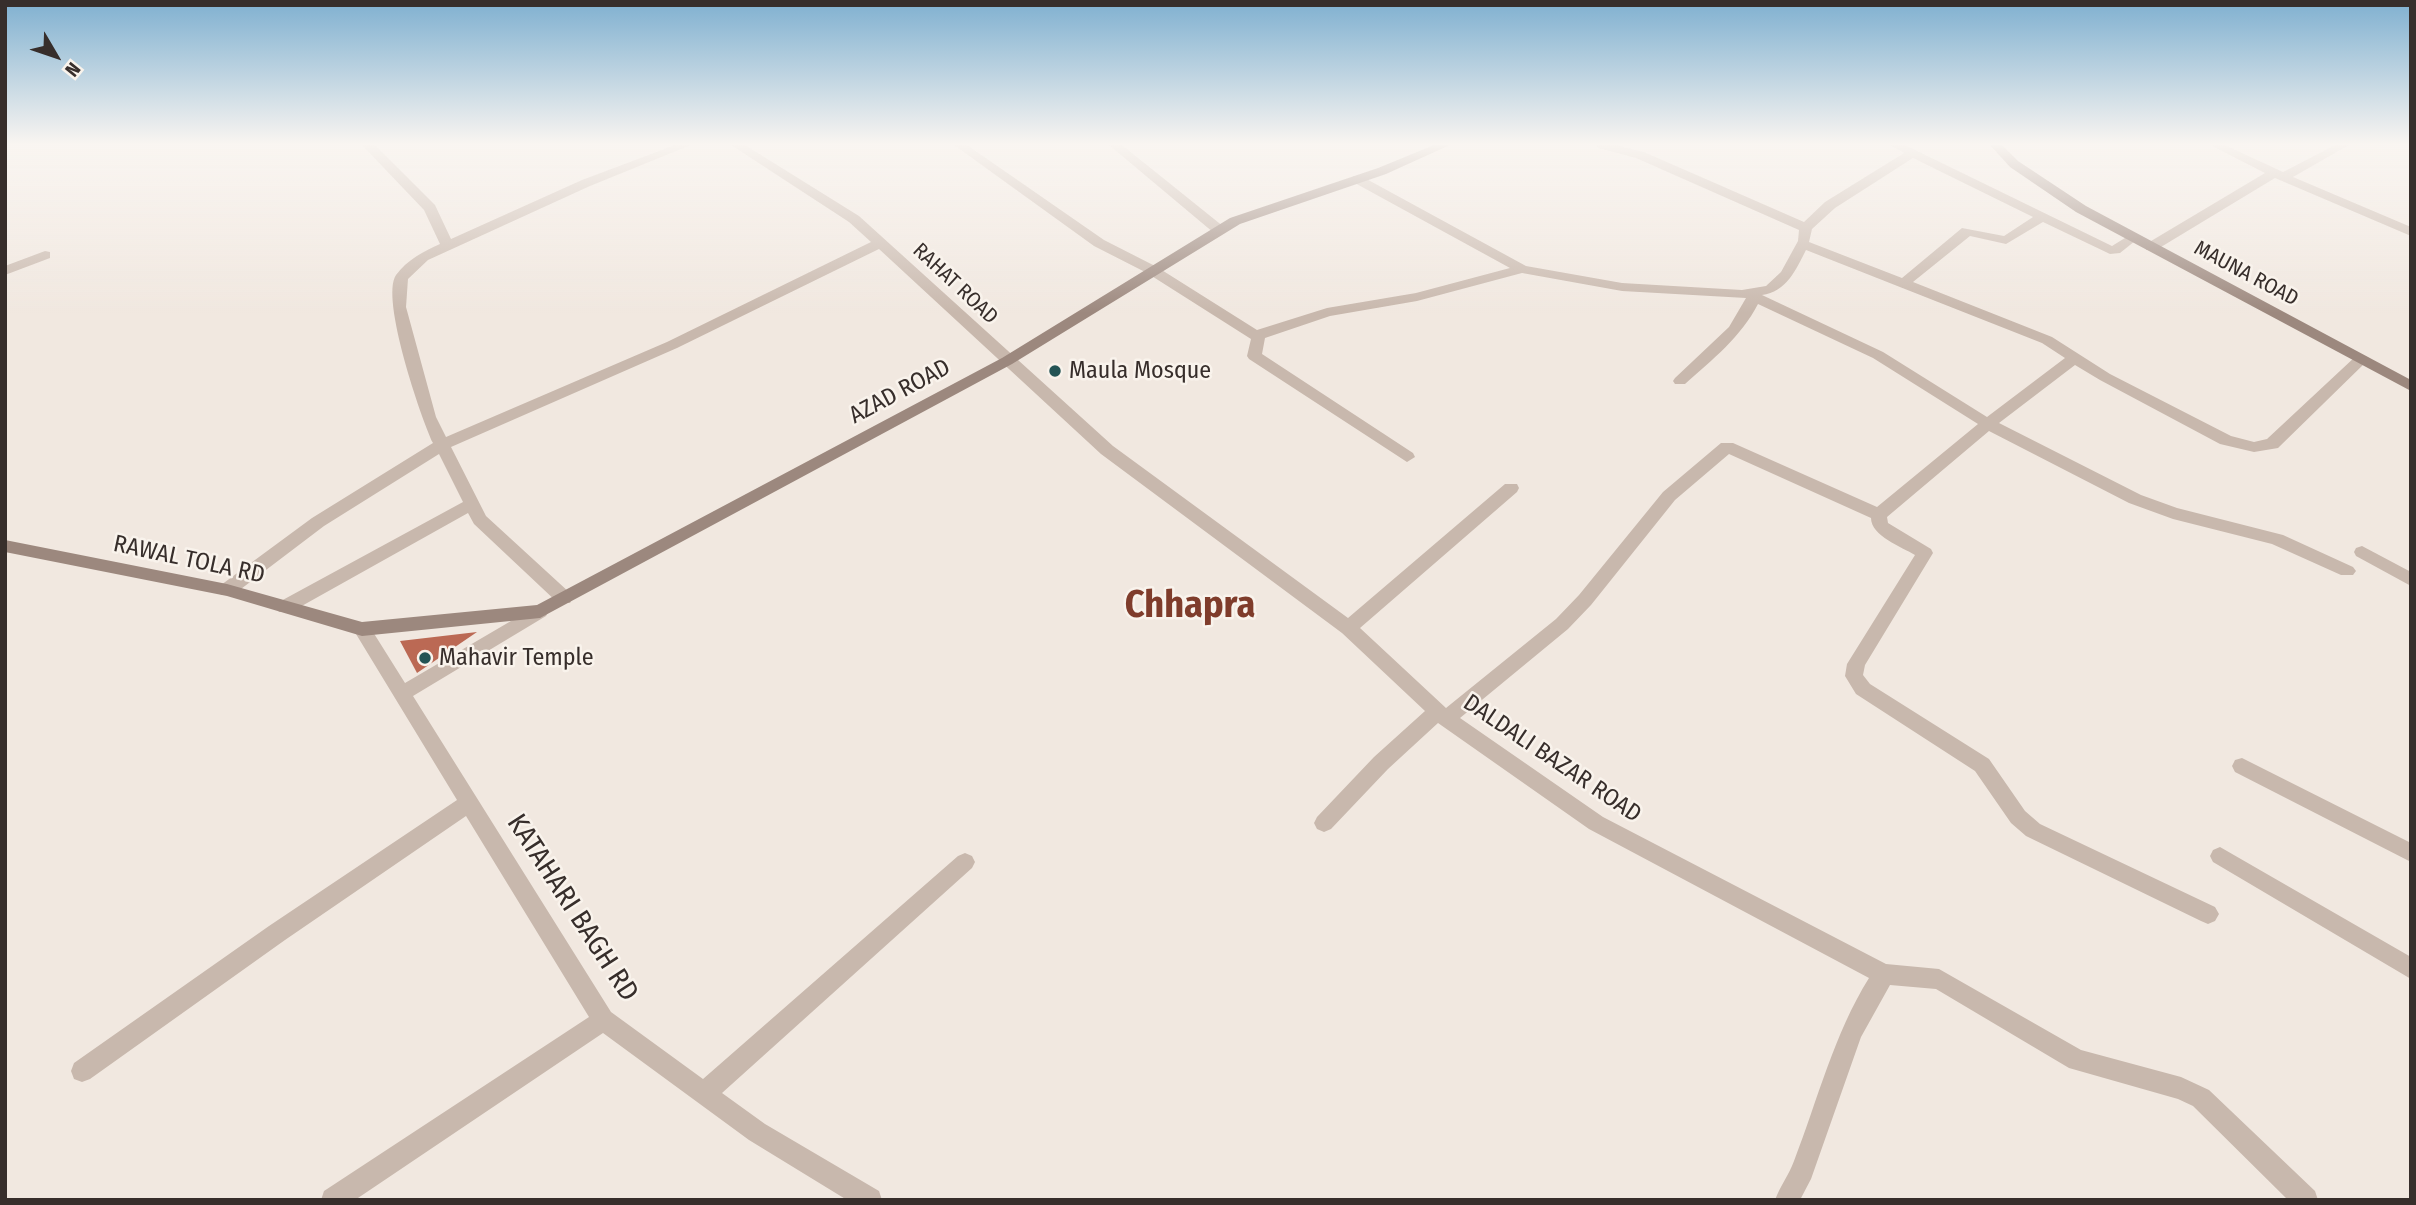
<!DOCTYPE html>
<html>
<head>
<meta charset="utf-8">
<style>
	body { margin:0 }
	#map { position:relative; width:2416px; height:1205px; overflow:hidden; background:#f1e8e0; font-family:"Fira Sans Condensed",sans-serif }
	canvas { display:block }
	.frame { position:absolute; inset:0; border:7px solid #372e2b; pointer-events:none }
	.north { position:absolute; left:21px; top:21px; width:70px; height:70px; -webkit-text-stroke:5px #f9f3ec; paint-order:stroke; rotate:129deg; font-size:19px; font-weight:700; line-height:28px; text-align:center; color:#372e2b }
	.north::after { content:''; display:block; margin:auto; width:24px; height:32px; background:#372e2b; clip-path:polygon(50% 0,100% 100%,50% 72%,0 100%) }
</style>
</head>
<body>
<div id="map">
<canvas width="2416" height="1205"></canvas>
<div class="frame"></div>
<div class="north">N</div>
</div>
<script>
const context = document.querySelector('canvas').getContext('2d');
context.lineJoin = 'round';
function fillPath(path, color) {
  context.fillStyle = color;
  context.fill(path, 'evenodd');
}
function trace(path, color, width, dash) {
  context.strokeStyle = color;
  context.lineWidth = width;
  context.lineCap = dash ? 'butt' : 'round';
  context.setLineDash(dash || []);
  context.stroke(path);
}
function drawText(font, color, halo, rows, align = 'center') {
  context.font = font + ' "Fira Sans Condensed",sans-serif';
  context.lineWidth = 5;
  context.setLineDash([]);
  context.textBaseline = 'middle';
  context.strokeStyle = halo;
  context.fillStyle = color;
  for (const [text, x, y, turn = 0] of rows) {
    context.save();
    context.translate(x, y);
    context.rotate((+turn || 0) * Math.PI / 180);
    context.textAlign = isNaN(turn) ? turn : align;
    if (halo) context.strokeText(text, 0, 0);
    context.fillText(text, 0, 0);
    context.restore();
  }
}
fillPath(new Path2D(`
	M 477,632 L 417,673 L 400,641 Z`), '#bb6954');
fillPath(new Path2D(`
	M 362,145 L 375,145 L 435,205 L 451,239 L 582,180 L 675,145 L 691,145 L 590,186 L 428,260 L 408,279 L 406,307 L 436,417 L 446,437 L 667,342 L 871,242 L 849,222 L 731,145 L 745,145 L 859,216 L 1113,446 L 1348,618 L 1505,484 L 1517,484 L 1519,488 L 1517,492 L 1360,628 L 1446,708 L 1556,619 L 1579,595 L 1663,492 L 1721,443 L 1733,443 L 1877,507 L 1978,424 L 1873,358 L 1758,304 C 1741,337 1712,360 1685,384 L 1675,384 L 1673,381 L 1675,378 L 1729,327 L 1746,298 L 1622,291 L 1522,273 L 1417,301 L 1330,316 L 1265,338 L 1262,354 L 1413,453 L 1415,457 L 1407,462 L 1249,359 L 1247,356 L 1251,339 L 1147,273 L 1094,246 L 954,145 L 967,145 L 1104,240 L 1157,267 L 1257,330 L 1327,308 L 1416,293 L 1510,268 L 1353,182 L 1353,176 L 1361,176 L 1526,266 L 1622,283 L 1742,290 L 1766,286 L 1781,272 L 1798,241 L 1799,230 L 1636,158 L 1598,148 L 1596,145 L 1615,145 L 1644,152 L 1804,222 L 1825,202 L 1904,153 L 1890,145 L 1905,145 L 2112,246 L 2133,233 L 2140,237 L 2120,253 L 2110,254 L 2043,222 L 2006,244 L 1970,236 L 1913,282 L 2052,337 L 2110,374 L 2231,436 L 2254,442 L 2267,439 L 2356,356 L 2366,356 L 2368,359 L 2366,362 L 2278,448 L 2254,452 L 2220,444 L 2100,380 L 2075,365 L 1999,423 L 2141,495 L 2177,508 L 2283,535 L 2353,567 L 2356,571 L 2353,575 L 2341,575 L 2272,544 L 2173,519 L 2129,503 L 1989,431 L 1887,517 L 1888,523 L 1931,549 L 1933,553 L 1865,665 L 1863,675 L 1870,684 L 1989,759 L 2025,811 L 2040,824 L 2215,907 L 2219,914 L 2215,921 L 2208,924 L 2201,921 L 2026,836 L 2011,823 L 1975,771 L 1856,694 L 1845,676 L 1847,664 L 1915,555 C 1902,547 1871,536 1871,518 L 1729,454 L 1675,500 L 1591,605 L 1568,629 L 1460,718 L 1603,817 L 1886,964 L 1939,969 L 2081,1050 L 2181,1077 L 2209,1090 L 2315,1191 L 2318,1200 L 2288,1200 L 2193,1106 L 2178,1099 L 2069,1068 L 1936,989 L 1890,985 L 1861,1037 L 1811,1179 L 1800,1200 L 1775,1200 C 1780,1186 1789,1175 1794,1161 C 1818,1099 1834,1034 1869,978 L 1589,829 L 1438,723 L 1388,769 L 1331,829 L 1324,832 L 1317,829 L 1314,823 L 1317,817 L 1374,757 L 1425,711 L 1342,633 L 1101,454 L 879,249 L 677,348 L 451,447 L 486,516 L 570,593 L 573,598 L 570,603 L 558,603 L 474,524 L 468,513 L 291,612 L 279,612 L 276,607 L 279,602 L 463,502 L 439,454 L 324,526 L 233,595 L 221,595 L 218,590 L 221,585 L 312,518 L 433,443 C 421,418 380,298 396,275 C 407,260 424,251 440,244 L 424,210 ZM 1913,158 L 2033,217 L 2004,236 L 1962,228 L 1902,278 L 1809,242 L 1812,229 L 1835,208 ZM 1806,250 L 2042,343 L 2065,358 L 1987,417 L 1883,352 L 1762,295 C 1786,292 1796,270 1806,250 Z
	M 1109,145 L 1122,145 L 1224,227 L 1224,233 L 1214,233 Z
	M 2210,145 L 2225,145 L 2283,172 L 2335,145 L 2349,145 L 2293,177 L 2411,227 L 2411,236 L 2275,178 L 2156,250 L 2146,250 L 2146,244 L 2265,173 Z
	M 45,251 L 50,252 L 50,258 L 5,275 L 5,266 Z
	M 2362,546 L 2411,572 L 2411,586 L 2356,556 L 2354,552 L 2356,548 Z
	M 540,604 L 546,606 L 549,611 L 546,616 L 413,696 L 611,1012 L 703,1079 L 958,856 L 965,853 L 972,856 L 975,862 L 972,868 L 722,1093 L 765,1124 L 879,1191 L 882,1200 L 847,1200 L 749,1140 L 603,1033 L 355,1200 L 321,1200 L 324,1191 L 589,1017 L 466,816 L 285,940 L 90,1079 L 82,1082 L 74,1079 L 71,1071 L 74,1063 L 269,926 L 457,800 L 356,634 L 353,629 L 356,624 L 368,624 L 405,683 Z
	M 2242,758 L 2411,843 L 2411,862 L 2235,772 L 2232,766 L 2235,760 Z
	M 2220,847 L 2411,957 L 2411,979 L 2213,862 L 2210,856 L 2213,850 Z`), '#c8b8ad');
fillPath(new Path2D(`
	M 1434,145 L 1450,145 L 1386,174 L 1240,224 L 1012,364 L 540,618 L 362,636 L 227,596 L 5,552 L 5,540 L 227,584 L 362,622 L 537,605 L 1002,358 L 1230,218 L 1378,168 Z
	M 1990,145 L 2002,145 L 2018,161 L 2086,206 L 2411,380 L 2411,391 L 2076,212 L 2010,167 Z`), '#9c887e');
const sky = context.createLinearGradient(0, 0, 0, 313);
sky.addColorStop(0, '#7fb0d0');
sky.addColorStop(0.46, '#f9f5f1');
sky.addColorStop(1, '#f9f5f100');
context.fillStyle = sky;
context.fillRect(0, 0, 2416, 313);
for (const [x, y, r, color] of [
	[1055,371,7,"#245455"],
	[425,658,7,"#245455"]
]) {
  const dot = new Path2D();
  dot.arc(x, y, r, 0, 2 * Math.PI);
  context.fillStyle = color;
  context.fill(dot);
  trace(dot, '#f9f3ec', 2.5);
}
drawText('21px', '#372e2b', '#f9f3ec', [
	["MAUNA ROAD",2246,274,28],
	["RAHAT ROAD",955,284,43]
]);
drawText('24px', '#372e2b', '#f9f3ec', [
	["Maula Mosque",1069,371],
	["Mahavir Temple",439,658]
], 'left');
drawText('24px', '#372e2b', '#f9f3ec', [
	["AZAD ROAD",900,392,-28],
	["RAWAL TOLA RD",189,560,12],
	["DALDALI BAZAR ROAD",1552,759,34]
]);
drawText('28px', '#372e2b', '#f9f3ec', [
	["KATAHARI BAGH RD",572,908,57]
]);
drawText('bold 38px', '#7f3c2b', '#f9f3ec', [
	["Chhapra",1190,606]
]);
</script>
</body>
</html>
